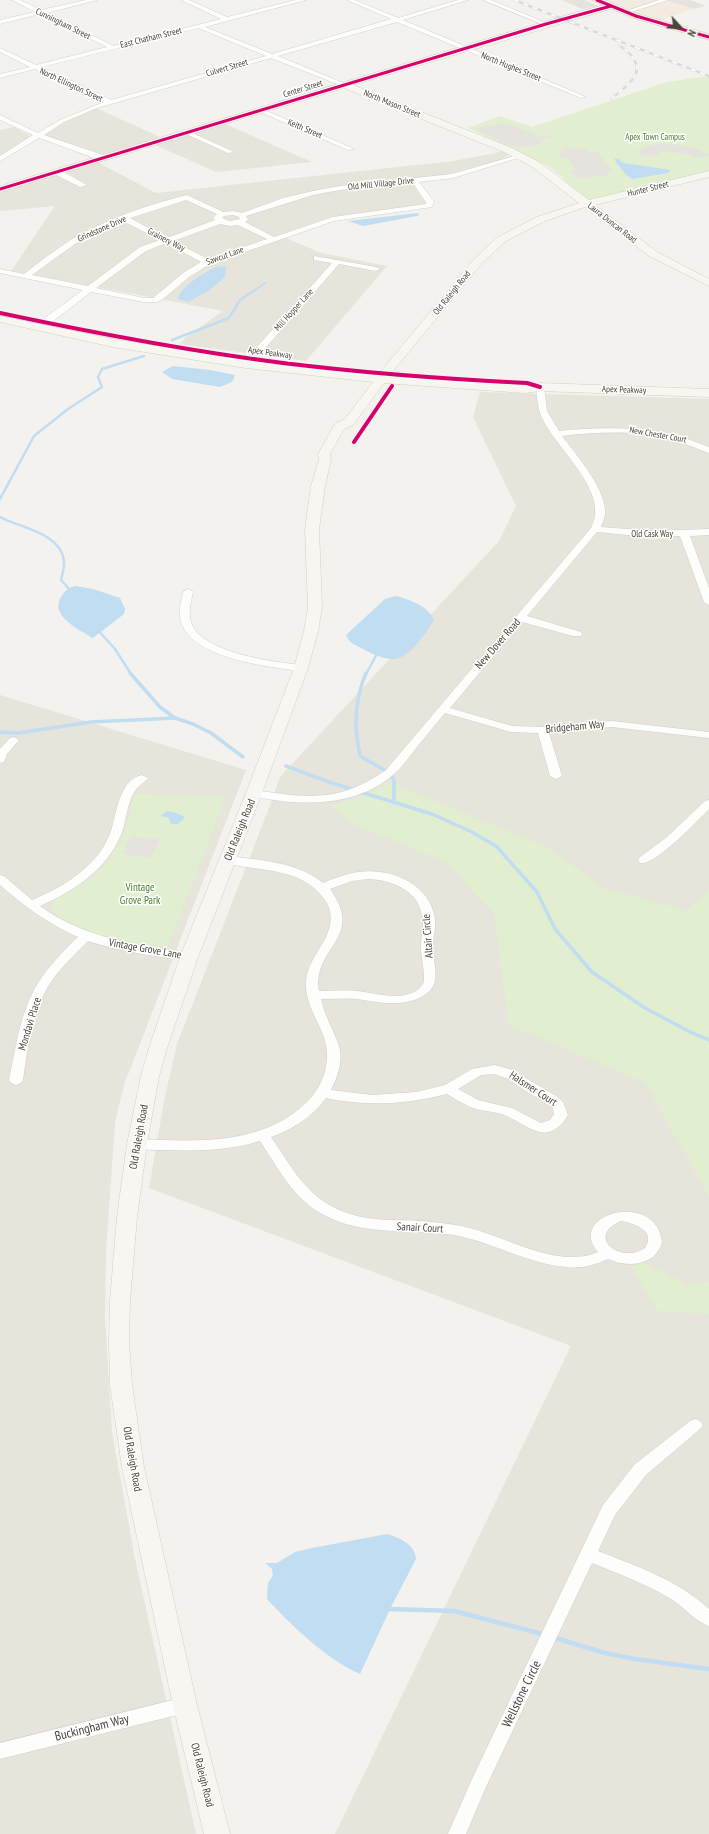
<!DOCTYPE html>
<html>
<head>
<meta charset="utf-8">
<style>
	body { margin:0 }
	#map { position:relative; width:709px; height:1834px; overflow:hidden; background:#f4f2ee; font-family:"PT Sans Narrow",sans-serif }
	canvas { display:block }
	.north { position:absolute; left:661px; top:8px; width:40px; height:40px; -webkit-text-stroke:3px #fff; paint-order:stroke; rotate:116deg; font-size:11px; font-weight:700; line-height:16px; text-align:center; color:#4b4439 }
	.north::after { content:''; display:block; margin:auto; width:14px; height:18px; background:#4b4439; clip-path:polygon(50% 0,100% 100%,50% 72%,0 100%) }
</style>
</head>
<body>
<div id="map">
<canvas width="709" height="1834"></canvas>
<div class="north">N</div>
</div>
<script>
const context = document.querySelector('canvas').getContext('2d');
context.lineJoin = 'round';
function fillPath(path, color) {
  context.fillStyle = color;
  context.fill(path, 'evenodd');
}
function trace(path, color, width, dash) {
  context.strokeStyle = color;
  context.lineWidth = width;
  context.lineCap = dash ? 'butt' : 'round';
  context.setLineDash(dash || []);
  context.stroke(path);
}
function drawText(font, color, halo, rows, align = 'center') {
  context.font = font + ' "PT Sans Narrow",sans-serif';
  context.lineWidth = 3;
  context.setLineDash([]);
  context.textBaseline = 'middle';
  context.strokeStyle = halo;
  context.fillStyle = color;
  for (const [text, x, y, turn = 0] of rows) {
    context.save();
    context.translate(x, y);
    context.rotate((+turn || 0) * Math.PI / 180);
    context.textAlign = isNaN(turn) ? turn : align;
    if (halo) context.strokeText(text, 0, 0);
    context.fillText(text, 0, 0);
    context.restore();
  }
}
fillPath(new Path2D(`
	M 96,108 L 160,137 L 108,154 L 101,154 L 43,135 L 61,124 Z
	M 225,124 L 312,162 L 216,172 L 155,145 Z
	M 14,127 L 31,136 L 0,156 L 0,130 Z
	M 505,151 L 509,154 L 503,159 L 490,163 L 443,176 L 410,180 L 424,200 L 425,203 L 424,205 L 331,217 L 279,235 L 321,253 L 387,266 L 306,361 L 179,344 L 190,334 L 223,311 L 11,271 L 55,206 L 0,211 L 0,192 L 97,162 L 156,193 L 454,161 Z
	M 480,392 L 709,399 L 709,1834 L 335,1834 L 571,1346 L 149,1188 L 164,1101 L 177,1044 L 267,813 L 280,777 L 499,541 L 516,506 L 473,417 Z
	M 0,695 L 246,770 L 124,1085 L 115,1123 L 106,1252 L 105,1318 L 112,1432 L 135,1559 L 196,1834 L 0,1834 Z`), '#e7e4dc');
fillPath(new Path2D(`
	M 606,0 L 664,0 L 694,9 L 660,20 Z`), '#f3ebdf');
fillPath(new Path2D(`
	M 709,76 L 709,173 L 587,204 L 562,177 L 548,166 L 468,128 L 499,116 L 532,127 L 667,82 Z
	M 388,781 L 549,848 L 606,889 L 687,910 L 709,890 L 709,1198 L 645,1083 L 509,1025 L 494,914 L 447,863 L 352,824 L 329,805 C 352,801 371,795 388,781 Z
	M 134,794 L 226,797 L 168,946 C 142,949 66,930 50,908 L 53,901 L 91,878 L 105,865 L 123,837 Z
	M 645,1263 L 689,1285 L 709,1282 L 709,1314 L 657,1311 L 630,1266 Z`), '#e1eecf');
fillPath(new Path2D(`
	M 562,0 L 585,0 L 598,6 L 582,9 Z
	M 664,0 L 690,0 L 706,6 L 694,9 Z
	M 500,123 L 511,125 L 537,135 L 534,136 L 535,137 L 551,135 L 551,138 L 543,139 L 541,140 L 544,142 L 527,148 L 523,146 L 518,148 L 477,131 L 481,130 L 478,128 L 487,125 L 499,125 Z
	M 671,144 L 695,148 L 709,154 L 709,156 L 695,158 L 690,154 L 686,155 L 673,152 L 663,152 L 655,156 L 650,155 L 647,156 L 640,155 L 642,153 L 634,152 L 652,145 Z
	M 580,148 L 590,150 L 590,152 L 597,152 L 613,172 L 608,172 L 608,175 L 577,178 L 570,171 L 576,169 L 568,158 L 561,158 L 558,151 L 563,151 L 562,149 Z
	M 131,836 L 160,839 L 150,858 L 122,854 Z`), '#e6e3df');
fillPath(new Path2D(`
	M 614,159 L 618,159 L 623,163 L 670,170 L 668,173 L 632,179 L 626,175 Z
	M 418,213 L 419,215 L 417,216 L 363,226 L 348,221 Z
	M 219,266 L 226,267 L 225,277 L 208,291 L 188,302 L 178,299 C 178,288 209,269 219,266 Z
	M 173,366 L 210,370 L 235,375 L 232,382 L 220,387 L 172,379 L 162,372 Z
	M 76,586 L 93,589 L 120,598 L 125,609 L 124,614 L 93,638 C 80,630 49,616 61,597 C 64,591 69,587 76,586 Z
	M 396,596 C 411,600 428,606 434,620 C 426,633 410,657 395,659 C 386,660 372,654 365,650 C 358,646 349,644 346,635 L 385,599 Z
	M 167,811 L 176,813 L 185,817 L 178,824 L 171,824 L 169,818 L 161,816 Z
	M 387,1534 C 400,1538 415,1544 416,1559 L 390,1609 L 360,1674 C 326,1659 292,1626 267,1599 L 268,1583 L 273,1575 L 272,1569 L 265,1563 L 277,1563 L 295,1552 L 312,1548 Z`), '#c0ddf1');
trace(new Path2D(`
	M 252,292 L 265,283`), '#c0ddf1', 2);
trace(new Path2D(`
	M 172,340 L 229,318 L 240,300 L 253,291
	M 0,499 L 34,436 L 68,409 L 102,387 L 98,377 L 102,369 L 144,356
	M 0,517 C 21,528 61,533 64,561 C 65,568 62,574 61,580 L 71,591
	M 97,629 L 115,649 L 131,674
	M 366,674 L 378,652`), '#c0ddf1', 2.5);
trace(new Path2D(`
	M 130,673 L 160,707 L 175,718
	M 366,673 C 354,701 354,727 360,756 L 386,771 L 394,779 L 394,803
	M 0,732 L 18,733 L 91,722 L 175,718 L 193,724 L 211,733 L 243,757
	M 286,766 L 332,783 L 432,814 L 472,832 L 496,846 L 537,892 L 555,929 L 592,972 L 645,1008 L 692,1033 L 709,1040`), '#c0ddf1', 3.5);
trace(new Path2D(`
	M 386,1607 L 390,1609 L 454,1611 L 546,1635
	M 552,1637 L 605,1653 L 635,1659 L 709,1669`), '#c0ddf1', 4.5);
const street = new Path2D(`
	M 12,0 L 20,0 L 41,10 L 86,0 L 97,0 L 47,13 L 114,46 L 221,19 L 181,0 L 189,0 L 227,17 L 296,0 L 306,0 L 205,27 L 272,54 L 391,19 L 347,0 L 355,0 L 398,18 L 458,0 L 468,0 L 403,20 L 586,97 L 581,98 L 397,22 L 278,56 L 346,84 L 346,86 L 342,86 L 271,58 L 97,108 L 64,122 L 44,135 L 106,156 L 106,160 L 100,160 L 39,138 L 0,161 L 0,156 L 33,135 L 0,120 L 0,115 L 38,133 L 60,120 L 104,102 L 35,69 L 0,78 L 0,74 L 30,67 L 0,52 L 0,48 L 36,65 L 107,47 L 40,14 L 0,24 L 0,20 L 35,12 ZM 198,28 L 266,56 L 111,100 L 42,67 Z
	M 483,0 L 491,0 L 549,24 L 544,25 Z
	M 659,0 L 668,0 L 628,13 L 623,12 Z
	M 260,108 L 352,148 L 354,149 L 348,150 L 258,111 L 257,110 Z
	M 188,131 L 232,151 L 234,152 L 228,153 L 186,134 L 186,132 Z
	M 518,155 L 524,156 L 453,178 L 419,182 L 434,202 L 432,207 L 334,221 L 210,264 L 189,277 L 163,299 L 157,302 L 144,302 L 91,292 L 48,325 L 44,323 L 46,317 L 83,290 L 0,273 L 0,269 L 24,274 C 39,262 54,251 69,241 C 105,219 147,205 187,195 L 223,212 L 233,211 L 242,213 L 283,198 L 313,191 L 340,186 L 452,174 ZM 412,182 L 426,202 L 426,204 L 333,217 L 274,237 L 245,222 L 248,220 L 246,216 L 313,195 L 340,190 ZM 186,200 L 217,214 L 213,218 L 215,220 L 167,238 L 130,218 ZM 233,215 L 239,217 L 240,219 L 230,221 L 222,218 L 224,216 ZM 123,221 L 160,240 L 140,247 L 88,286 L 32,275 L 75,244 ZM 220,224 L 230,226 L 238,225 L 267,239 L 208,259 L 173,241 ZM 166,243 L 201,262 L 183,273 L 153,298 L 144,298 L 96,288 L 146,251 Z
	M 54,170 L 60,170 L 87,185 L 80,187 L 54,174 Z
	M 314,256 L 376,267 L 380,269 L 376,271 L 339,264 L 254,361 L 248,361 L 248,357 L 332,263 L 314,260 Z
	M 540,384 L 544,387 L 547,411 L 559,431 C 611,426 660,426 709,447 L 709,453 C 696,449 684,442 671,439 C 636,430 598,432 562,436 C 577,456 602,484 605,509 C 606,515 603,521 601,527 L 652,531 L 709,529 L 709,535 L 690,536 L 709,588 L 709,605 L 704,602 L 680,536 L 638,536 L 597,532 L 527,616 L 581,632 L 582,634 L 581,636 L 573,636 L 522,622 L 450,708 L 512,726 L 543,727 L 612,721 L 709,732 L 709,738 L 612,727 L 549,733 L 562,776 L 556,779 L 550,776 L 538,733 L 511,732 L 445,713 C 433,727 421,742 410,756 C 405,762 400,769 394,774 C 356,808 296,807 250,795 L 248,793 L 250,791 L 254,790 C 309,798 338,803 386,770 L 591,528 C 593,523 596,517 595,510 C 595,480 556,446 543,420 C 538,410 537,399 536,387 Z
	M 188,589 L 193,592 C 191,602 188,612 191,622 C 201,653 274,662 301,665 L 306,668 L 301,671 C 269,667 193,659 181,622 C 178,612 181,602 183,592 Z
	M 14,737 L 19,740 L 7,754 L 4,762 L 0,763 L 0,749 L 10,738 Z
	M 142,775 L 148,778 C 144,783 138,786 135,791 C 126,804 127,821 121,835 C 106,870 74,891 40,906 C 84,938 136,945 189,953 L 193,954 L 195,957 L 193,960 L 189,961 C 155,956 121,952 88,941 C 75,954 60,968 49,985 C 32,1013 28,1048 23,1080 L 21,1083 L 16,1085 L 11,1083 L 9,1080 C 16,1048 20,1012 38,983 C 49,966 63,951 78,937 C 48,924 24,906 0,885 L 0,875 L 4,876 L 32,900 C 56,890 81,876 98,855 C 103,848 108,840 111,831 C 117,813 119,780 142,775 Z
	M 709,800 L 709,809 C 697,821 655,866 640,863 L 638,860 L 640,857 L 667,837 L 705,801 Z
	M 228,856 C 259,860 298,862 323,883 C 334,878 346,874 358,872 C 388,868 426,881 434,914 C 437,925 433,936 433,947 C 433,970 445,987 417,999 C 397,1007 378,1002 357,999 C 345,998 333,999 321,999 C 330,1038 354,1046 331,1090 L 372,1095 L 416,1092 L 445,1085 L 472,1069 L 495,1065 L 512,1070 L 556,1096 L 563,1102 L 568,1115 C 547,1150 526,1123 502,1114 C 495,1112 487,1111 480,1110 C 468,1107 458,1101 447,1094 C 406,1104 368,1107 326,1098 C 313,1116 292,1130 271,1137 C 289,1163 304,1192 333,1207 C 365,1224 397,1218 431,1222 C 445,1223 459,1225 473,1229 C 510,1239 560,1269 598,1252 C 565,1214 656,1189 662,1242 C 656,1266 627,1268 608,1259 C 595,1265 581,1269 567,1267 C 529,1264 496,1244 459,1236 C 413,1227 365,1238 322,1214 C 293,1198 278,1168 260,1141 C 229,1151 195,1151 163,1150 C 153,1150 142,1150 132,1147 L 130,1144 L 132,1141 L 137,1139 C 192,1141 254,1146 299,1109 C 316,1096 327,1077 327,1055 C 328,1032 307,1012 306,987 C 305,967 318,953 326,937 C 332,925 333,911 325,900 C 301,866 260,872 224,863 L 222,860 L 224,857 ZM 368,879 C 391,880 419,890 422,916 C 424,927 421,937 421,947 C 421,959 425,970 424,982 C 412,1005 376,993 357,991 C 344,990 331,991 319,991 C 312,946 366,939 330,889 L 352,881 ZM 495,1074 L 508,1079 L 529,1093 L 547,1102 L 553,1108 L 554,1114 L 550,1120 L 541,1123 L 512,1108 L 478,1100 L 458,1089 L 481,1075 ZM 621,1221 C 634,1223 657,1231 645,1248 C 620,1265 585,1236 621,1221 Z
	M 695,1419 L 700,1421 L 703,1425 L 700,1429 L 646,1475 L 615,1515 L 598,1551 C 636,1566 678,1580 709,1609 L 709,1626 C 696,1622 684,1607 671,1599 C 646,1584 619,1574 592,1563 L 485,1789 L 466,1834 L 448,1834 L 472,1779 L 603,1505 L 634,1465 L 690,1421 Z
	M 185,1697 L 191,1699 L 194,1705 L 191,1711 L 185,1713 L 0,1759 L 0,1743 Z`);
const secondary = new Path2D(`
	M 611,3 L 615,6 L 614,8 L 353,85 L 512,148 L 539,162 L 589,200 L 709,171 L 709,177 L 595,205 L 657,252 L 709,279 L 709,286 L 649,256 L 585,207 L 545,221 L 506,241 L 482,263 L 389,376 L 525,385 L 540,383 L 709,389 L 709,397 L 540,391 L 525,393 L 384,383 L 353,425 L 344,429 L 330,454 L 331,460 L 325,486 L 319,529 L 322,607 L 318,631 L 308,668 L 262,793 L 198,957 L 168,1045 L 159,1076 L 147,1144 L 137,1217 L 130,1301 L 129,1342 L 132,1385 L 144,1467 L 197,1705 L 230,1834 L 204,1834 L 173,1705 L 122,1467 L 110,1385 L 109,1342 L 110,1301 L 117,1217 L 127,1144 L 141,1076 L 150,1045 L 180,957 L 246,793 L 294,668 L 304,631 L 308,607 L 305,529 L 311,486 L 319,460 L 318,454 L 335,424 L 345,419 L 373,382 L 246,368 L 113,347 L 0,322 L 0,316 L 113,339 L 246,360 L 378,375 L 474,259 L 498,237 L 537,217 L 579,203 L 531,166 L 504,152 L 344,88 L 0,192 L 0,186 L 543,22 Z`);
const primary = new Path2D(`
	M 592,0 L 605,0 L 639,14 L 709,34 L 709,40 L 633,18 Z`);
trace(street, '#d2d0cb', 1);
trace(secondary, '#d3cfc5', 1);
trace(primary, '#d6cebb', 1);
fillPath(street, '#fdfdfc');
fillPath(secondary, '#f7f6f1');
fillPath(primary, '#f2efe6');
const rail = new Path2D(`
	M 514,0 L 709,76
	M 611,99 C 635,80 651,67 619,45`);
trace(rail, '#dbdbda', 2.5);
trace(rail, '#fff', 1.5, [5]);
trace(new Path2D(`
	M 597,0 L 636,16 L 709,37
	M 0,189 L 546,24 L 611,6`), '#d6006c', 3);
trace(new Path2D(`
	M 0,313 C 94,333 188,351 283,363 C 364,373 445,379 527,383 L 540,387
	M 354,442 L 392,386`), '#d6006c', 4);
drawText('9px', '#4b4439', '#fff', [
	["Cunningham Street",63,24,26],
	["East Chatham Street",151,38,-14],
	["North Hughes Street",511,67,22],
	["Culvert Street",227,68,-16],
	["North Ellington Street",71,85,25],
	["Center Street",303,89,-17],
	["North Mason Street",392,104,22],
	["Keith Street",305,129,23],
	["Old Mill Village Drive",381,184,-6],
	["Hunter Street",648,189,-14],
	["Laura Duncan Road",612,223,38],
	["Grindstone Drive",102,229,-24],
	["Grainery Way",166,240,27],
	["Sawcut Lane",225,256,-20],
	["Old Raleigh Road",452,293,-51],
	["Mill Hopper Lane",294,310,-48],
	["Apex Peakway",270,353,8],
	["Apex Peakway",624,390,2],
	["New Chester Court",658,435,10],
	["Old Cask Way",652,534]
]);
drawText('9px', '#4a7f2a', '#fff', [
	["Apex Town Campus",655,137]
]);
drawText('11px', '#4b4439', '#fff', [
	["New Dover Road",498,644,-49],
	["Bridgeham Way",575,727,-5],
	["Old Raleigh Road",240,830,-68],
	["Altair Circle",428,936,-94],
	["Vintage Grove Lane",145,949,10],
	["Mondavi Place",30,1024,-73],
	["Halsmer Court",533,1089,33],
	["Old Raleigh Road",139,1137,-80],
	["Sanair Court",420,1228,3],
	["Old Raleigh Road",132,1459,80],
	["Old Raleigh Road",202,1775,76]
]);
drawText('11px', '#4a7f2a', '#fff', [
	["Vintage",140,888],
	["Grove Park",140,901]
]);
drawText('13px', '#4b4439', '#fff', [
	["Wellstone Circle",522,1694,-64],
	["Buckingham Way",92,1728,-14]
]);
</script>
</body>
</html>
